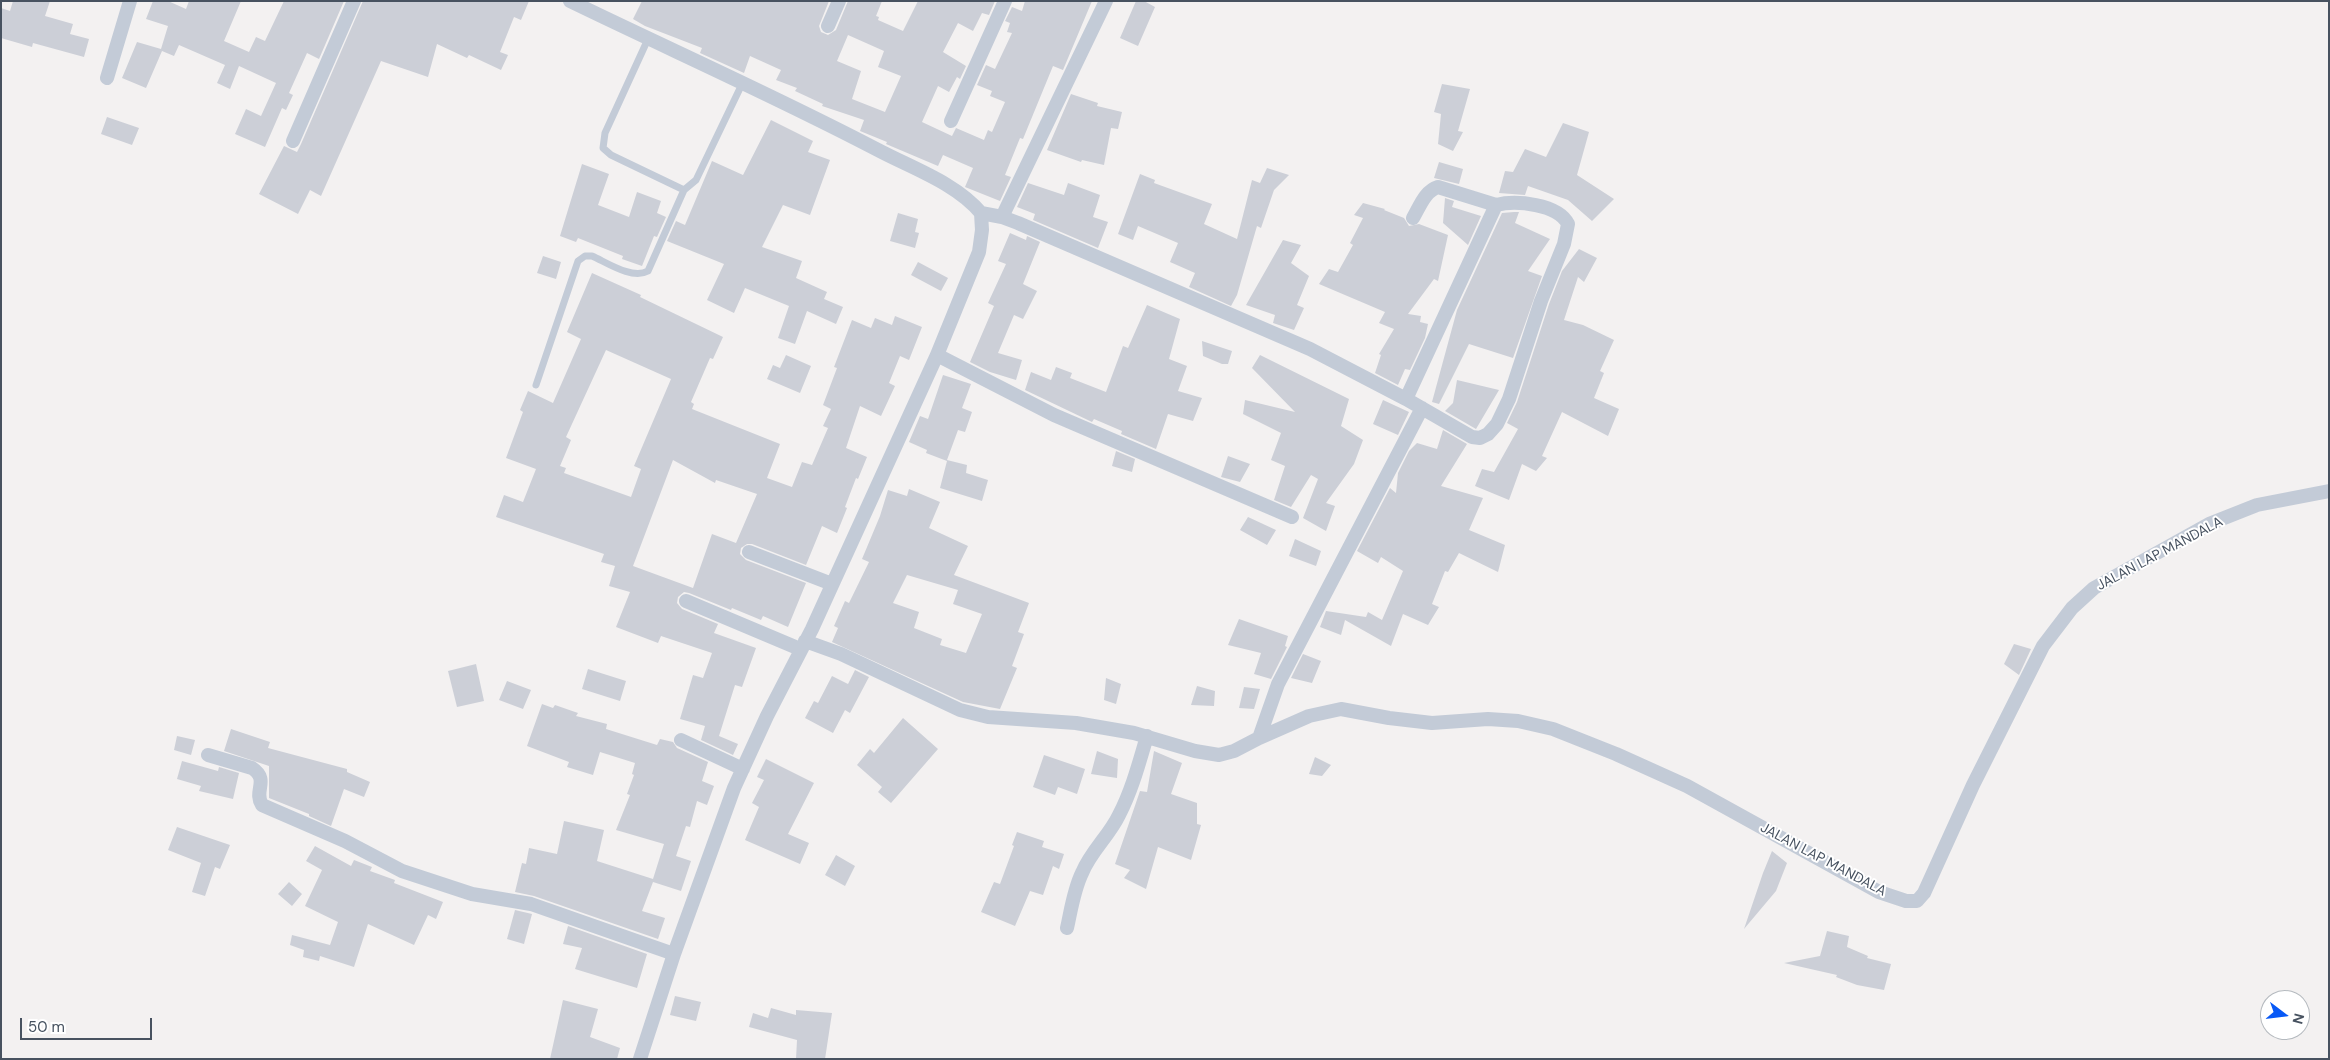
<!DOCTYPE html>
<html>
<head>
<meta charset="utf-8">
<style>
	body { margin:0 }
	#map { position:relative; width:2330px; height:1060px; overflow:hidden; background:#f3f1f1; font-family:"DM Sans",sans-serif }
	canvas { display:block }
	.frame { position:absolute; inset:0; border:2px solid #475260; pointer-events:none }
	.north { position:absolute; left:2260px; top:990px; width:50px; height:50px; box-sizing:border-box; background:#fff; border:1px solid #b5babf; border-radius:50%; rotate:105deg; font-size:14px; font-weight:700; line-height:20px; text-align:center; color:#475260 }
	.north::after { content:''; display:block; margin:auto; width:18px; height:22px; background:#0859f6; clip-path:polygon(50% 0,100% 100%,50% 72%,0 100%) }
	.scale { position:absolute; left:20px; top:1018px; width:132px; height:22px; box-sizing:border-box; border:2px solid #475260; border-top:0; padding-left:6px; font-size:15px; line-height:18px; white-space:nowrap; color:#475260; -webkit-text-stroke:4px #fff; paint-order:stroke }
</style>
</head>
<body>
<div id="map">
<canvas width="2330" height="1060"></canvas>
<div class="frame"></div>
<div class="north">N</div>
<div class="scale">50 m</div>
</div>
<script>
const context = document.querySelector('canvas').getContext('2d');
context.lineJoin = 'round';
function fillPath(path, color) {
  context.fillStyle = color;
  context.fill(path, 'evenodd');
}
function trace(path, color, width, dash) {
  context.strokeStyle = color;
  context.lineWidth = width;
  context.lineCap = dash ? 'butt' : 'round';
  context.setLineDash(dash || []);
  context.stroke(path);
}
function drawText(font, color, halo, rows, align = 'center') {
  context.font = font + ' "DM Sans",sans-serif';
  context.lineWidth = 4;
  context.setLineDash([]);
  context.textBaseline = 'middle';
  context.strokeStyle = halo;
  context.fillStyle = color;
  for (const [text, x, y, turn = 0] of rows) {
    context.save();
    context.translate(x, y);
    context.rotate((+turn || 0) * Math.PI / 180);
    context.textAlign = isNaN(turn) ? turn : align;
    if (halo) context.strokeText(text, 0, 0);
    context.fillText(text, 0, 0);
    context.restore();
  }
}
fillPath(new Path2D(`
	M 13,1 L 50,1 L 45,16 L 73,24 L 70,34 L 89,39 L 84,57 L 33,43 L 32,47 L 1,38 L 1,8 L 10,11 Z
	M 153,1 L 168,1 L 186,9 L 189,1 L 241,1 L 224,41 L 249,52 L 256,37 L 265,41 L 284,1 L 344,1 L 319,59 L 307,53 L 289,93 L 293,95 L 286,110 L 282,108 L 265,147 L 235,134 L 246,109 L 261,116 L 276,83 L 239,66 L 230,89 L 217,83 L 225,65 L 179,45 L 174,56 L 162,51 L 146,88 L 122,78 L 137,42 L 161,49 L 168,26 L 146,19 Z
	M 363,1 L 529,1 L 521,20 L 514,17 L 500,52 L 508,55 L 501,70 L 469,55 L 467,58 L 437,44 L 428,77 L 381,61 L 321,196 L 310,190 L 298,214 L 259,194 L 284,146 L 297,152 L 301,144 Z
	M 642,1 L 829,1 L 819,26 L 821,32 L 828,35 L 836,30 L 848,1 L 882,1 L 876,16 L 879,17 L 878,20 L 903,31 L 918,1 L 995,1 L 989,15 L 982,13 L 973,31 L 958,23 L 943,52 L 966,66 L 960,79 L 957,77 L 949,92 L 938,86 L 922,122 L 952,136 L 956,128 L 984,140 L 988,130 L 992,132 L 1005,102 L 990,96 L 992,91 L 977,85 L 986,65 L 995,69 L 1012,33 L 1007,32 L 1010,23 L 1005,21 L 1012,7 L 1022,11 L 1025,1 L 1092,1 L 1063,70 L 1053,66 L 1023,139 L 1020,138 L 1005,175 L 1011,177 L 1000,201 L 965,187 L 973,168 L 943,155 L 938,166 L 886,144 L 887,142 L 860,131 L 864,120 L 822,106 L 823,104 L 795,91 L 797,88 L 776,80 L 781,70 L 750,56 L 744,73 L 700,53 L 702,48 L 645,26 L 633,19 ZM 848,35 L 884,51 L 878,67 L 901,76 L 885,112 L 852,99 L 861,71 L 837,61 Z
	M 1136,1 L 1144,1 L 1155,7 L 1138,46 L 1120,38 Z
	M 1442,84 L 1470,89 L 1458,131 L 1463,132 L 1453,151 L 1438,144 L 1441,114 L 1434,112 Z
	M 1071,94 L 1098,103 L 1097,106 L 1122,112 L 1118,129 L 1111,128 L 1104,165 L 1082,160 L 1081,162 L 1047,150 Z
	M 107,117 L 139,128 L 132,145 L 101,134 Z
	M 771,120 L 813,141 L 808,152 L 830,160 L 810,215 L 783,205 L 762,247 L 802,261 L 796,278 L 827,292 L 824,299 L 843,307 L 836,324 L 807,311 L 795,344 L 778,338 L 789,306 L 745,288 L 734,313 L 707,300 L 724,264 L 667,241 L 676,221 L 685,225 L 712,161 L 743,175 Z
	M 1563,123 L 1589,132 L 1577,175 L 1614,199 L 1592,221 L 1568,200 L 1528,186 L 1525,195 L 1499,193 L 1505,171 L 1513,172 L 1525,149 L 1546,157 Z
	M 1439,162 L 1463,169 L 1459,184 L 1434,178 Z
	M 582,164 L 609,174 L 598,205 L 629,217 L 637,192 L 661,201 L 657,213 L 666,217 L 657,237 L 654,236 L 642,266 L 622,259 L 623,256 L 578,238 L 576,242 L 560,236 Z
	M 1267,168 L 1289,175 L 1274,190 L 1261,228 L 1257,226 L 1237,295 L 1231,306 L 1189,287 L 1195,273 L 1170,262 L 1178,243 L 1138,226 L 1133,240 L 1118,234 L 1140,174 L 1155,180 L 1154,183 L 1212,204 L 1204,224 L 1237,239 L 1252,180 L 1260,183 Z
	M 1028,183 L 1064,195 L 1068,183 L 1100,195 L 1093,217 L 1108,222 L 1098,248 L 1033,220 L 1035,214 L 1017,207 Z
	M 1445,198 L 1454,201 L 1452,207 L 1481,216 L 1468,245 L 1443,223 Z
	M 1363,203 L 1385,209 L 1384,210 L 1404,218 L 1409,226 L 1419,224 L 1448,235 L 1438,281 L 1434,279 L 1408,314 L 1421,316 L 1420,322 L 1428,324 L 1425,338 L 1410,370 L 1405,369 L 1398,385 L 1375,373 L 1381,355 L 1379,354 L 1394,329 L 1379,323 L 1385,312 L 1319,284 L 1329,269 L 1338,272 L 1353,245 L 1350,243 L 1363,218 L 1354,215 Z
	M 1514,212 L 1519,212 L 1515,223 L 1550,239 L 1528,271 L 1542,276 L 1513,358 L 1469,344 L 1439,404 L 1432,402 L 1457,310 L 1502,213 Z
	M 898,213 L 918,219 L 915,232 L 919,233 L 915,248 L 890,241 Z
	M 1010,233 L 1026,240 L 1027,236 L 1040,242 L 1023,284 L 1037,291 L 1023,319 L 1014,315 L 998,353 L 1022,360 L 1016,380 L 990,372 L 970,362 L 994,306 L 988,303 L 1006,264 L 998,261 Z
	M 1283,240 L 1301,245 L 1291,263 L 1309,276 L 1297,305 L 1304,308 L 1294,330 L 1273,323 L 1275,315 L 1246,305 Z
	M 1579,249 L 1597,258 L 1584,282 L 1578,277 L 1564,320 L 1583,325 L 1614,340 L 1600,371 L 1604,373 L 1594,398 L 1619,409 L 1608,436 L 1562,412 L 1542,456 L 1547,458 L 1536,471 L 1522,464 L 1509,500 L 1475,486 L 1482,469 L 1494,472 L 1518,429 L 1507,423 L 1517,402 L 1549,304 L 1562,271 Z
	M 543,256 L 561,262 L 556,279 L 537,273 Z
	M 918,262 L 948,278 L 941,291 L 911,275 Z
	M 592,273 L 641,295 L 640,297 L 723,337 L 713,359 L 710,358 L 691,402 L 694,404 L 692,409 L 780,444 L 767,478 L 792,487 L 802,462 L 812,465 L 828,428 L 823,426 L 831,409 L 823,405 L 837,368 L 834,367 L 852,320 L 871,328 L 875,318 L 892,325 L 895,316 L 922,327 L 909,360 L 900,356 L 889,383 L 895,386 L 881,416 L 860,406 L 846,448 L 867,457 L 858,479 L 856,478 L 845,507 L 847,508 L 837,533 L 822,526 L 806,565 L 752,544 L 747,544 L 741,548 L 740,554 L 746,560 L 806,583 L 788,627 L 763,616 L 761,620 L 732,608 L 731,610 L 689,593 L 684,592 L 678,597 L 677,603 L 682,609 L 718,624 L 714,633 L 756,648 L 742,687 L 735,685 L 719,736 L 738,744 L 733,755 L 701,740 L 705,726 L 680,719 L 693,675 L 703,678 L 712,653 L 661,636 L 658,643 L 616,627 L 630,592 L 609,586 L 615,566 L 601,562 L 604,554 L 496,517 L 504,495 L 523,502 L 536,469 L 506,458 L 523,412 L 520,410 L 528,391 L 553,403 L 581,339 L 567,332 ZM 606,350 L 671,379 L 634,466 L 641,469 L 631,497 L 564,473 L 566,468 L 560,466 L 571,440 L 566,437 ZM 673,460 L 715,483 L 716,480 L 757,494 L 736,543 L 712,534 L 693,588 L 633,566 Z
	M 1147,305 L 1180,319 L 1169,359 L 1187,366 L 1178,391 L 1202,398 L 1193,421 L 1168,414 L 1156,449 L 1121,434 L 1122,431 L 1094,419 L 1092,422 L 1025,390 L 1031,372 L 1051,380 L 1056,367 L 1072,373 L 1070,378 L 1106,392 L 1123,346 L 1128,348 Z
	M 1202,341 L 1232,351 L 1228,364 L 1222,364 L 1203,356 Z
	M 786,355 L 811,366 L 800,393 L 767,379 L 773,365 L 780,368 Z
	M 1260,355 L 1349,399 L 1341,426 L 1363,440 L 1354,464 L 1326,503 L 1335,506 L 1326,531 L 1303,518 L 1318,479 L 1311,475 L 1291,507 L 1274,500 L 1285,466 L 1271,460 L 1281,433 L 1243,414 L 1245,400 L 1295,412 L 1252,368 Z
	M 943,375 L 971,384 L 962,408 L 972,412 L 965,432 L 958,430 L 947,460 L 967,465 L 966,473 L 988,480 L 982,501 L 940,488 L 947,461 L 926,453 L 927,450 L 909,442 L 920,416 L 928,419 Z
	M 1457,380 L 1499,390 L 1476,429 L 1445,411 L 1453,403 Z
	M 1383,400 L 1409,412 L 1398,435 L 1373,424 Z
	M 1443,430 L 1467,444 L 1441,486 L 1483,498 L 1469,530 L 1505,545 L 1498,572 L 1459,553 L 1448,572 L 1445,571 L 1432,604 L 1439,607 L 1428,625 L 1403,614 L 1391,646 L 1345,620 L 1341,635 L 1320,627 L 1326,611 L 1366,617 L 1368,612 L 1382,620 L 1403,571 L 1381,557 L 1378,563 L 1357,551 L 1390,488 L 1396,493 L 1398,473 L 1409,451 L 1417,443 L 1437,449 Z
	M 1116,451 L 1135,459 L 1132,472 L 1112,466 Z
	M 1228,456 L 1250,464 L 1240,482 L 1221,477 Z
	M 909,489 L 940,502 L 929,528 L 968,546 L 954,575 L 1029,603 L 1018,632 L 1024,634 L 1012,666 L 1017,668 L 1000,709 L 963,702 L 832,642 L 838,628 L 834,626 L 845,601 L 849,603 L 869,562 L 862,559 L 880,516 L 888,490 L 907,496 ZM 907,575 L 958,590 L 953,604 L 982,614 L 966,653 L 940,645 L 942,639 L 914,628 L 919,612 L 893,603 Z
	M 1248,517 L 1276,530 L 1267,545 L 1240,530 Z
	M 1295,539 L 1321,551 L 1316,566 L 1289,556 Z
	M 1239,619 L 1288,636 L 1285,646 L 1287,647 L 1271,679 L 1254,674 L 1261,653 L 1228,645 Z
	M 2014,644 L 2031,649 L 2019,675 L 2004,664 Z
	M 1303,654 L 1321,661 L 1312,683 L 1291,678 Z
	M 476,664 L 484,701 L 457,707 L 448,671 Z
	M 588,669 L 626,681 L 620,701 L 582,689 Z
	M 855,670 L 869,677 L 850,713 L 845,710 L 833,733 L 805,718 L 814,701 L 818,703 L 832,676 L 848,684 Z
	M 1106,678 L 1121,684 L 1116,704 L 1104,700 Z
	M 507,681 L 531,690 L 523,709 L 499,700 Z
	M 1197,686 L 1215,691 L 1214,706 L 1191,705 Z
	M 1244,687 L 1260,689 L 1254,709 L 1239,708 Z
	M 542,704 L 553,708 L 555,705 L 578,713 L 576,716 L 607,724 L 606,729 L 657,745 L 660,739 L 673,742 L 677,748 L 708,762 L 702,781 L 714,786 L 707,805 L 697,801 L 690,827 L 686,826 L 676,856 L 691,861 L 681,891 L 653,882 L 642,911 L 665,918 L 658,939 L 534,896 L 515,892 L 522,863 L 526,864 L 529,848 L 557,854 L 564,821 L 604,830 L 597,861 L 653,879 L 664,844 L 616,830 L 630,795 L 627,794 L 634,775 L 632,774 L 635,763 L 600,752 L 593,775 L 567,767 L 569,762 L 527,746 Z
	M 903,718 L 938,749 L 891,803 L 878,792 L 882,787 L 857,765 L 870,749 L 874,753 Z
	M 231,729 L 270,742 L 268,748 L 347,769 L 347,772 L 370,782 L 364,797 L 344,789 L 331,826 L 309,816 L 309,814 L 269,798 L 269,766 L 224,751 Z
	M 177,736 L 195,740 L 191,755 L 174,750 Z
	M 1097,751 L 1118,759 L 1117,778 L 1091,774 Z
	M 1154,751 L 1182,763 L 1171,794 L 1197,803 L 1197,824 L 1201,825 L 1191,860 L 1158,847 L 1146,889 L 1124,878 L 1130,870 L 1115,864 L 1140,791 L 1147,792 Z
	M 1044,755 L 1085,769 L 1077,794 L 1058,787 L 1055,795 L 1033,787 Z
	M 1315,757 L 1331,765 L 1322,776 L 1309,774 Z
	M 766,759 L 814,783 L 788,834 L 809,843 L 800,864 L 745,840 L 759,807 L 752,803 L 764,780 L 757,777 Z
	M 182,761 L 218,771 L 219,767 L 239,773 L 233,799 L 199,791 L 201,786 L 177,779 Z
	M 177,827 L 230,845 L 220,869 L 215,867 L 205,896 L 192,892 L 201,863 L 168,850 Z
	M 1017,832 L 1044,841 L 1042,847 L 1064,854 L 1059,869 L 1053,866 L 1043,895 L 1030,891 L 1015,926 L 981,912 L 994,882 L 1000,884 L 1014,846 L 1012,845 Z
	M 315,846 L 351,866 L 354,860 L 372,867 L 370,871 L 395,880 L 394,883 L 443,902 L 436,919 L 428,915 L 414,945 L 368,924 L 354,967 L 320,956 L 319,961 L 303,957 L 304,950 L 290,945 L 292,935 L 330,945 L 338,922 L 305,906 L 322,870 L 306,861 Z
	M 1772,851 L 1787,863 L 1776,891 L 1744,929 L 1763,873 Z
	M 836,855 L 855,866 L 845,886 L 825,875 Z
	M 289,882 L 302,894 L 292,906 L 278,894 Z
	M 515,910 L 532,914 L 524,944 L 507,939 Z
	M 568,926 L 647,954 L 637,988 L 575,969 L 582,948 L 563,944 Z
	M 1827,931 L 1849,936 L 1847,947 L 1868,956 L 1867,958 L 1891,964 L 1884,990 L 1857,985 L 1836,977 L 1837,975 L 1784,963 L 1820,956 Z
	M 675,996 L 701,1002 L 696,1021 L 670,1015 Z
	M 563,1000 L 598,1009 L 590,1037 L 620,1048 L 617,1059 L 550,1059 Z
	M 771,1008 L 796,1015 L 796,1010 L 832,1013 L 825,1059 L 796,1059 L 797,1040 L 749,1027 L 753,1013 L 768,1018 Z`), '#cccfd7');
trace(new Path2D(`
	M 648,39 L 605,133 L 603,148 L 611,155 L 684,190 L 696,180 L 743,82
	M 536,385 L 578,261 L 585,256 L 592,256 C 606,262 632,280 648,271 L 684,190`), '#c3cbd7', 7);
trace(new Path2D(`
	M 570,1 C 673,51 777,97 878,150 C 912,168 956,183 981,213 L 982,230 L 979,252 L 937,355 L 812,629 L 767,716 L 734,788 L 674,954 L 640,1059
	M 828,26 L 839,1
	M 107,78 L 130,1
	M 951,121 L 1005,1
	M 293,141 L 354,1
	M 981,213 L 1002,217 L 1018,223 L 1310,349 L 1406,399 L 1472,437 L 1480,438 L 1488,434 L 1497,424 L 1509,399 L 1541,301 L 1564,244 L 1568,224 C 1558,204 1516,200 1496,205 L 1406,399
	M 1002,217 L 1106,1
	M 1413,218 C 1420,206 1425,191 1438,187 L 1496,205
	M 937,355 L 1054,415 L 1292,517
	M 749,552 L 832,584
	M 686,601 L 800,649
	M 805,641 L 841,654 L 960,710 L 988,717 L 1076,723 L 1134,733 L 1195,751 L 1219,755 L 1234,751 L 1259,738 L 1278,684 L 1422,408
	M 1259,738 L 1309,716 L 1341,709 L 1389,718 L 1432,723 L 1488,719 L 1518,721 L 1553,729 L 1616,754 L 1687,786 L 1879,892 L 1906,901 L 1917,901 L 1924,893 L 1973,785 L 2043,646 L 2072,608 L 2094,588 L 2209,524 L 2257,505 L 2329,491
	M 681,740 L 743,769
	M 208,755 L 252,768 C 270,780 253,791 262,805 L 345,841 L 402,871 L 472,894 L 531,904 L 674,954
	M 1067,928 C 1071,910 1074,889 1082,873 C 1091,851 1109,836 1119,815 C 1132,790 1139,763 1147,736`), '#c3cbd7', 14);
drawText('14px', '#475260', '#fff', [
	["JALAN LAP MANDALA",2160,554,-28],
	["JALAN LAP MANDALA",1823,860,28]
]);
</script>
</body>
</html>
